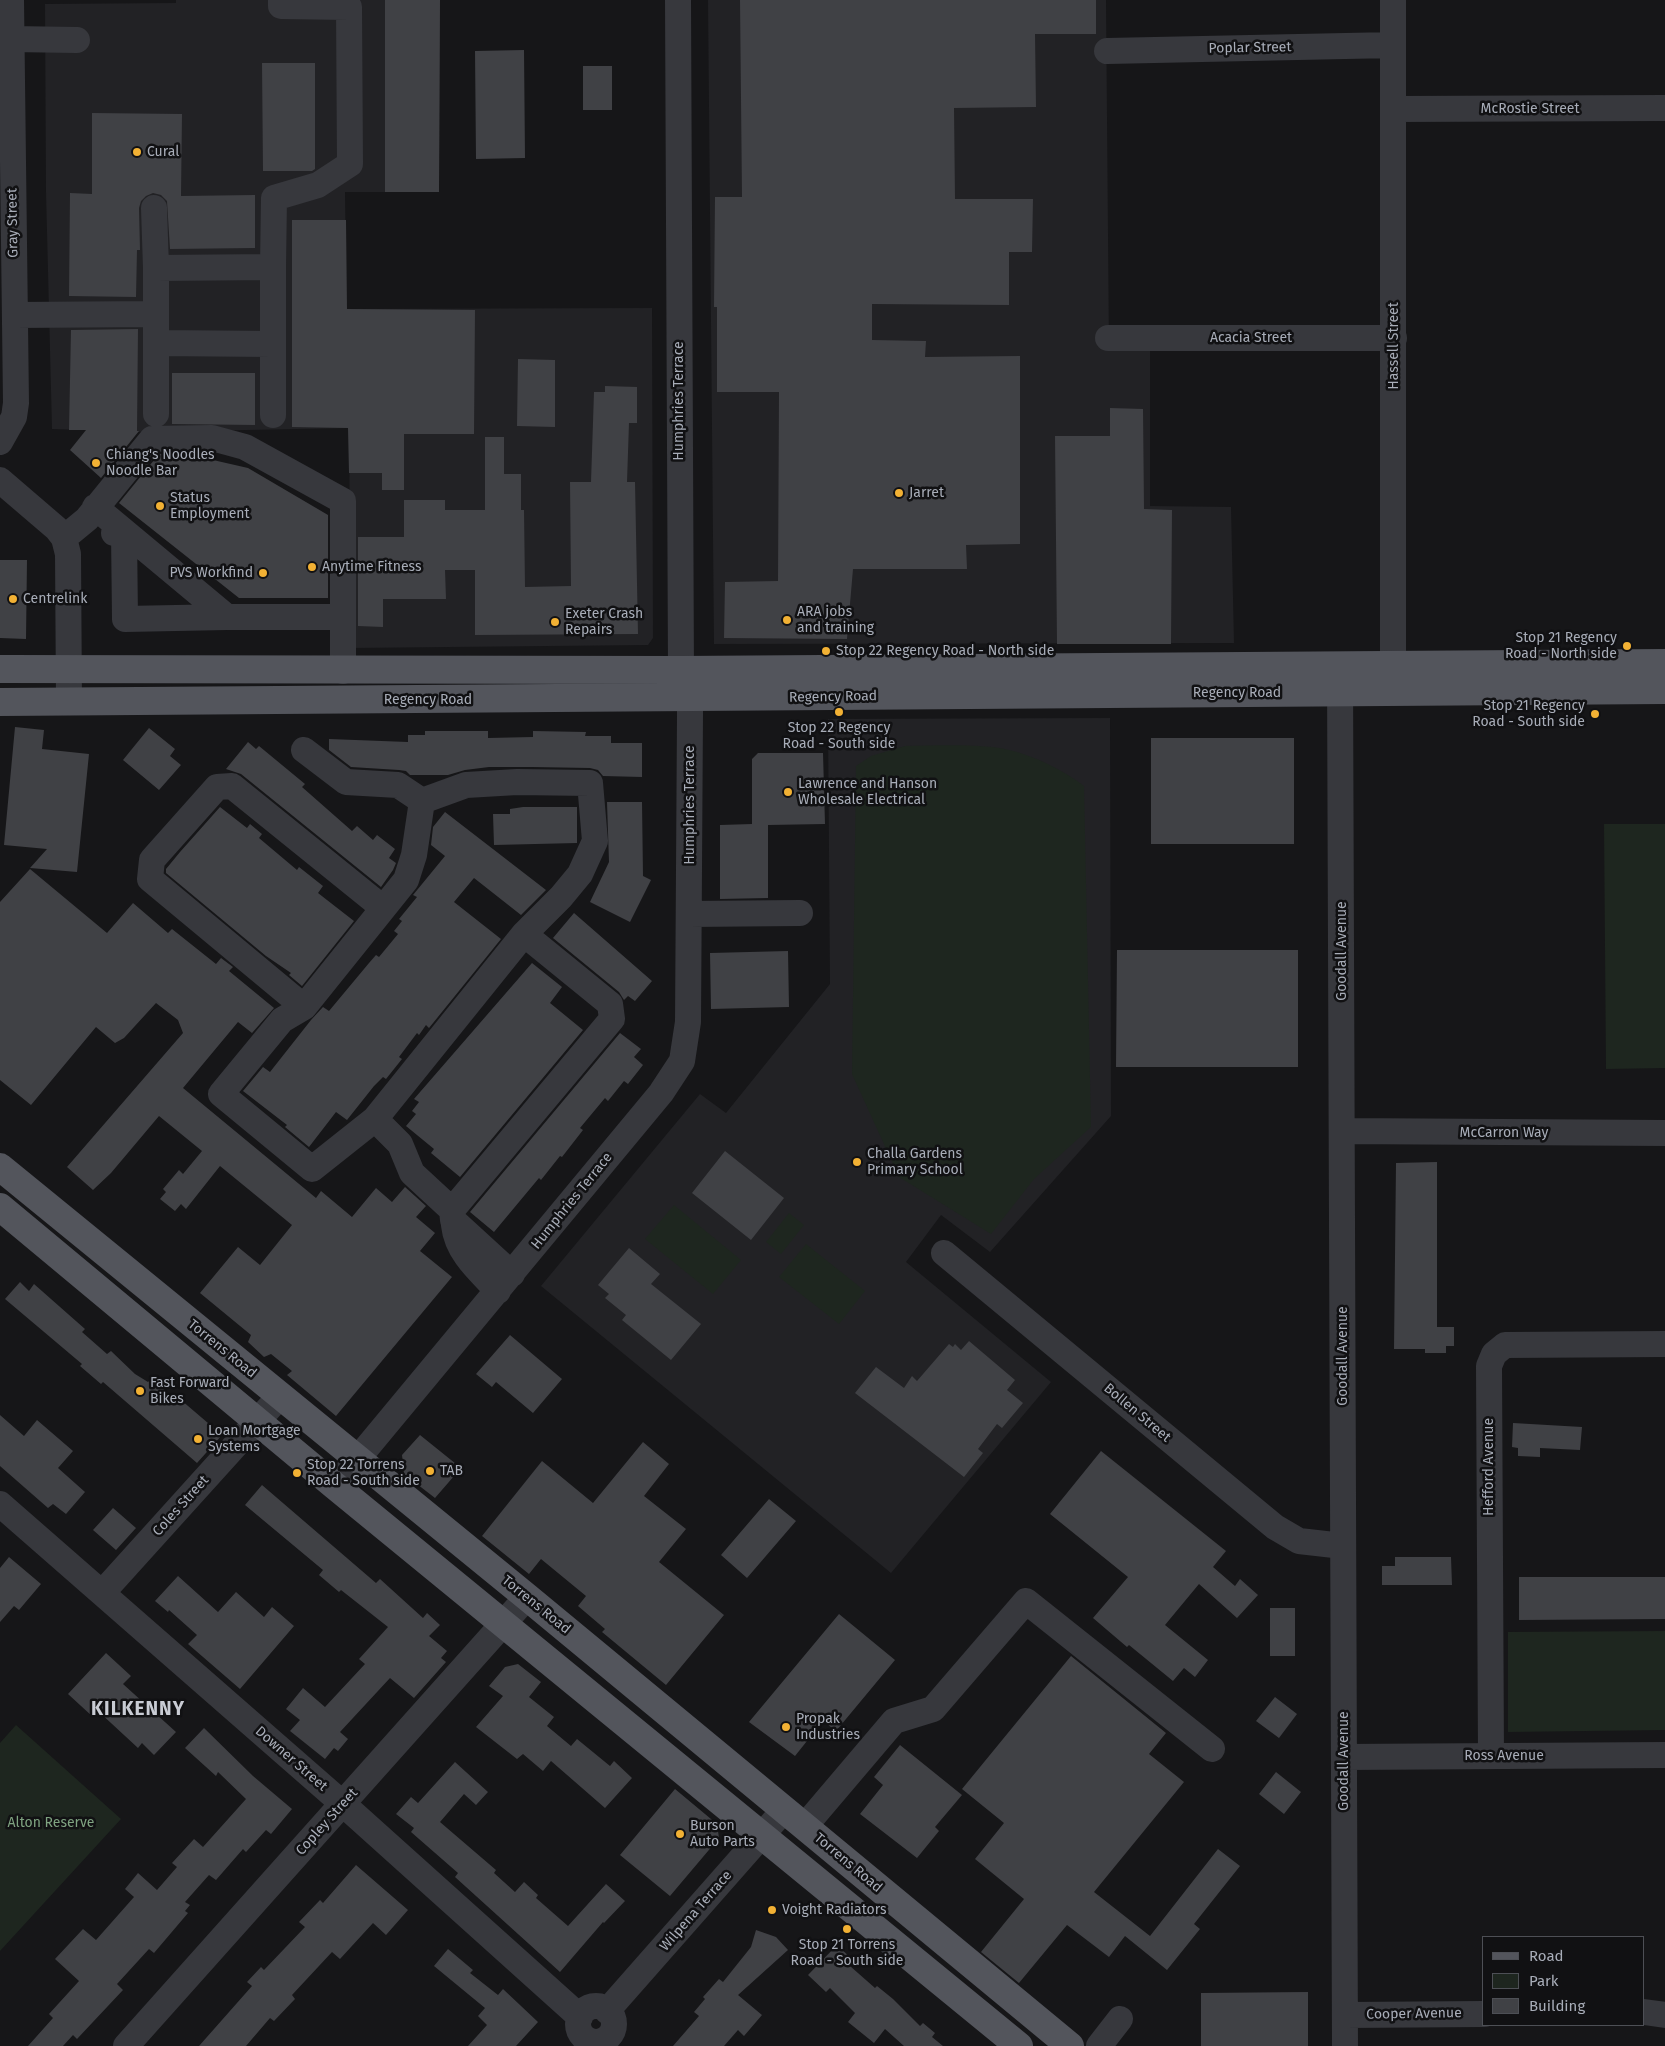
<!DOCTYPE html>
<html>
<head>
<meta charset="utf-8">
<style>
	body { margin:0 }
	#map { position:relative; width:1665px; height:2046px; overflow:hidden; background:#161618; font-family:"Fira Sans",sans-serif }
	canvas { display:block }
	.legend { position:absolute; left:1482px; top:1936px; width:162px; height:90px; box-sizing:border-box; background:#111113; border:1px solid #4d4f55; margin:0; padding:6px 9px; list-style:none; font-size:15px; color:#a8adb8 }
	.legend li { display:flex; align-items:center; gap:10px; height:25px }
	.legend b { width:25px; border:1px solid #4d4f55 }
</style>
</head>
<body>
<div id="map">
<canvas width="1665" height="2046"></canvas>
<ul class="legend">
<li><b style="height:6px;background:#53555c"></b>Road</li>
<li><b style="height:14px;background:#1e261f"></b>Park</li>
<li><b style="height:14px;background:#404145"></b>Building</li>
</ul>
</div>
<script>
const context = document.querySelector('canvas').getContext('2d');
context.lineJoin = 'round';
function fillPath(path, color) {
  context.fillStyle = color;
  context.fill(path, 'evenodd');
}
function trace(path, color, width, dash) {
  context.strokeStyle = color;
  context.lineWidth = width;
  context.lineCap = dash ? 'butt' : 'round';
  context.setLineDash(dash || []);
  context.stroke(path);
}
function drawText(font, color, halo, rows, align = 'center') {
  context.font = font + ' "Fira Sans",sans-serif';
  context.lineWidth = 5;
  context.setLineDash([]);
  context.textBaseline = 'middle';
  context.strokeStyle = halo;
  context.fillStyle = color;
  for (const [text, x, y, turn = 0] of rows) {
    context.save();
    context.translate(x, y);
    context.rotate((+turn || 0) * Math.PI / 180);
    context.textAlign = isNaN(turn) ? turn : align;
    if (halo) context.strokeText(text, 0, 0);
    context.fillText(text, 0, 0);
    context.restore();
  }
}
fillPath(new Path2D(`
	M 176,0 L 440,0 L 439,192 L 345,192 L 348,428 L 146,432 L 52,429 L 46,192 L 45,4 L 176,3 Z
	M 708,0 L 1106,0 L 1109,350 L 1150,349 L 1150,506 L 1231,507 L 1234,643 L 714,644 Z
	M 652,308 L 653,638 L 648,645 L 350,648 L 349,309 Z
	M 1110,718 L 1111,1116 L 990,1252 L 941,1215 L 906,1262 L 1051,1382 L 891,1573 L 541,1286 L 700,1094 L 726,1113 L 830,984 L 828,719 Z`), '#222225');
fillPath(new Path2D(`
	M 905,746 C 936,746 978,743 1009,750 C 1035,756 1063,770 1084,786 L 1091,1127 L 1034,1179 L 991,1234 L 899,1177 L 852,1074 L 856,766 L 871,756 Z
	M 1604,824 L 1665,824 L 1665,1068 L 1606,1069 Z
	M 674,1205 L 741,1260 L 713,1294 L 645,1239 Z
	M 789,1213 L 804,1225 L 781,1254 L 766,1242 Z
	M 806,1244 L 865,1291 L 839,1324 L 779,1277 Z
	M 1665,1631 L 1665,1730 L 1508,1732 L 1508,1632 Z
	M 16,1725 L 121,1819 L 0,1951 L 0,1743 Z`), '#1e261f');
fillPath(new Path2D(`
	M 385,0 L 440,0 L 439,192 L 385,192 Z
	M 740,0 L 1096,0 L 1096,34 L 1035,34 L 1036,107 L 954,108 L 955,199 L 1033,199 L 1032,252 L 1009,252 L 1009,305 L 872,304 L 872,340 L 926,341 L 925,357 L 1020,356 L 1020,544 L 966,545 L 967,569 L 853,569 L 847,639 L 724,638 L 725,582 L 778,581 L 779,392 L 717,392 L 717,307 L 714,307 L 715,197 L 742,197 Z
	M 524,50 L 525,158 L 476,159 L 475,51 Z
	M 262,63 L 315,63 L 315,169 L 312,171 L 263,171 Z
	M 583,66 L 612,66 L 612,110 L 583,110 Z
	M 92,113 L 182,114 L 181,196 L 255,195 L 255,248 L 170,249 L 167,201 L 161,195 L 153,193 L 146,196 L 141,201 L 139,208 L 140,250 L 137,250 L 136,297 L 69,296 L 70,193 L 92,194 Z
	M 292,220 L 346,220 L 347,309 L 475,310 L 474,434 L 404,434 L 404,490 L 382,490 L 382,473 L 349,473 L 348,428 L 292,427 Z
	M 138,329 L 137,431 L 139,431 L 101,478 L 70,450 L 86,430 L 69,430 L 71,330 Z
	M 518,359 L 555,360 L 555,427 L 517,426 Z
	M 172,373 L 255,373 L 255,425 L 172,424 Z
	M 605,386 L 637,387 L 637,423 L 629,423 L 627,482 L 635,482 L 638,634 L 475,635 L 475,570 L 445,570 L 446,599 L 383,599 L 383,627 L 358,626 L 358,537 L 404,537 L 404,500 L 445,500 L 445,510 L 485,510 L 485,437 L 504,437 L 504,474 L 521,474 L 521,510 L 524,510 L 525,587 L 571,586 L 570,482 L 591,482 L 594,392 L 605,392 Z
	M 1110,408 L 1143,409 L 1144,509 L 1172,510 L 1171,644 L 1057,644 L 1055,436 L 1110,436 Z
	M 205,453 L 213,460 L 248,468 L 328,515 L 328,598 L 239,598 L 119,503 L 159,454 Z
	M 0,560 L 27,560 L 26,639 L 0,638 Z
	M 15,727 L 44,730 L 42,749 L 89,754 L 77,872 L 30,868 L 47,849 L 4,845 Z
	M 149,728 L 175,749 L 170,756 L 181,765 L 159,790 L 123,760 Z
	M 425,731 L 488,731 L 488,738 L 533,737 L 533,731 L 586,732 L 585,736 L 611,736 L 611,743 L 642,743 L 642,777 L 603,776 L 598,770 L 590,768 L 532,767 L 489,767 L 465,770 L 448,775 L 410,775 L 406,771 L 399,770 L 351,767 L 329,750 L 329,739 L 408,742 L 408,735 L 425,735 Z
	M 1151,738 L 1294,738 L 1294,844 L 1151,844 Z
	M 248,742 L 256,749 L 259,746 L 305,784 L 302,787 L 352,831 L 357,826 L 373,840 L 377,835 L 395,849 L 389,858 L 396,863 L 393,870 L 381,887 L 241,774 L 226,769 Z
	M 758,753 L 823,753 L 825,824 L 768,825 L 768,898 L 720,899 L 720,825 L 752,824 L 752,759 Z
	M 607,802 L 642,802 L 643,876 L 651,880 L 630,922 L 590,902 L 609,862 Z
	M 220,807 L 247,828 L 250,824 L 262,834 L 259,838 L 297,870 L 299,867 L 323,886 L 318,893 L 354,921 L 302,986 L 289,975 L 291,973 L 266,956 L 166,873 L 166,869 L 180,852 Z
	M 523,807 L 577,807 L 577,843 L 494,845 L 493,814 L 510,814 L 510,809 Z
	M 445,812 L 546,890 L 521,915 L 474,878 L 454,902 L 501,939 L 429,1028 L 426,1025 L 419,1035 L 417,1033 L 399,1057 L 402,1059 L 386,1079 L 383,1077 L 374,1086 L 347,1120 L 336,1112 L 309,1147 L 285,1127 L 287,1125 L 243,1091 L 263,1067 L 270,1072 L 311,1020 L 323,1007 L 329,1011 L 369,963 L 376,955 L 379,957 L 398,934 L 394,931 L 402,921 L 399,919 L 417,897 L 413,895 L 445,856 L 431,845 L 433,827 Z
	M 30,869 L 107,933 L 133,903 L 168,933 L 172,929 L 216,964 L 221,958 L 233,967 L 229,971 L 274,1008 L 252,1033 L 238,1022 L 183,1088 L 316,1198 L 321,1191 L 352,1217 L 376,1188 L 392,1202 L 405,1187 L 426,1206 L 416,1217 L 435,1233 L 420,1251 L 452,1277 L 336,1416 L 287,1375 L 292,1371 L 271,1354 L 264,1357 L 248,1342 L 251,1335 L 200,1293 L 238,1247 L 260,1265 L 292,1225 L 220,1166 L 186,1209 L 181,1204 L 175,1211 L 160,1199 L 166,1192 L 163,1189 L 179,1170 L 183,1174 L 202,1151 L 159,1116 L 111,1173 L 93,1190 L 67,1167 L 183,1033 L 178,1020 L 156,1003 L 124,1038 L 115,1043 L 96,1027 L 31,1105 L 0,1080 L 0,902 Z
	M 574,913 L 652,981 L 635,1001 L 628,996 L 624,1000 L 619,992 L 553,938 Z
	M 1117,950 L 1298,950 L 1298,1067 L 1116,1067 Z
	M 788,951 L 789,1007 L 711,1009 L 710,953 Z
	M 532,963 L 562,987 L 550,1003 L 583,1030 L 460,1177 L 431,1153 L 434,1149 L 406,1126 L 416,1114 L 412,1111 L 419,1102 L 414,1099 Z
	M 620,1033 L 641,1049 L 634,1057 L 643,1065 L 628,1084 L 624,1081 L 608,1101 L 605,1098 L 580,1128 L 583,1130 L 562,1157 L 560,1156 L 541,1180 L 539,1178 L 494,1232 L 470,1212 Z
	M 725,1151 L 784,1198 L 751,1240 L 692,1193 Z
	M 1437,1162 L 1437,1327 L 1454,1327 L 1454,1346 L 1446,1346 L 1446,1353 L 1425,1353 L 1425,1349 L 1394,1349 L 1396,1163 Z
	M 629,1248 L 660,1274 L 651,1284 L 701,1324 L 671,1360 L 622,1320 L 626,1315 L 605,1298 L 609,1294 L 598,1285 Z
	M 20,1282 L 29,1291 L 34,1284 L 85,1329 L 82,1332 L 107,1354 L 111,1351 L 135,1374 L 148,1382 L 151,1379 L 172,1396 L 174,1394 L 222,1435 L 197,1463 L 103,1382 L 101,1384 L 80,1366 L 82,1364 L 5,1299 Z
	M 510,1335 L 562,1379 L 533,1413 L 496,1382 L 492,1387 L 476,1374 Z
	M 969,1341 L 1015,1380 L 1007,1390 L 1023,1403 L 1002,1428 L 997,1424 L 978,1449 L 983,1453 L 964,1477 L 855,1393 L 876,1367 L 904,1388 L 912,1376 L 917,1381 L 949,1344 L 953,1347 L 955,1344 L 961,1350 Z
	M 0,1415 L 24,1436 L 37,1420 L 73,1451 L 58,1468 L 85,1492 L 66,1514 L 53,1504 L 48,1508 L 0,1466 Z
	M 1513,1423 L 1582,1427 L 1580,1450 L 1540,1448 L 1540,1457 L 1518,1456 L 1518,1448 L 1512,1447 Z
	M 420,1435 L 461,1468 L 435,1498 L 404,1474 L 402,1455 Z
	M 643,1442 L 669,1464 L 644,1496 L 686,1529 L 659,1562 L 724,1615 L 666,1685 L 602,1632 L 605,1629 L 578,1606 L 586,1596 L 541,1559 L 529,1574 L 482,1536 L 542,1461 L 593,1503 Z
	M 1101,1451 L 1226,1551 L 1213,1567 L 1235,1586 L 1240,1579 L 1258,1595 L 1237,1618 L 1199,1584 L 1165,1625 L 1208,1660 L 1195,1677 L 1184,1668 L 1173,1681 L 1129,1645 L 1127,1647 L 1093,1618 L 1128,1577 L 1050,1514 Z
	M 262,1485 L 376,1583 L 380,1579 L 423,1618 L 427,1613 L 440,1625 L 429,1636 L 447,1651 L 441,1658 L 446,1662 L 414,1698 L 390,1678 L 340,1732 L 348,1739 L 338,1751 L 334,1748 L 325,1759 L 290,1731 L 300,1720 L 286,1709 L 303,1688 L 325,1707 L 365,1664 L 359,1659 L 388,1627 L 341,1590 L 339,1592 L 319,1575 L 323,1570 L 245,1505 Z
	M 769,1499 L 796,1521 L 747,1578 L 721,1555 Z
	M 113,1508 L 136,1528 L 116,1550 L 93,1530 Z
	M 9,1557 L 41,1584 L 19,1610 L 14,1606 L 0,1622 L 0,1568 Z
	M 1395,1557 L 1451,1557 L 1452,1585 L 1382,1585 L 1382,1566 L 1395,1566 Z
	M 178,1576 L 218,1612 L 236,1592 L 264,1617 L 272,1607 L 294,1626 L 240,1689 L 188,1644 L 197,1635 L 169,1610 L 168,1612 L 155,1601 Z
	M 1519,1577 L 1665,1577 L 1665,1619 L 1519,1620 Z
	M 1270,1608 L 1295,1608 L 1295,1656 L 1270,1656 Z
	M 839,1614 L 895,1660 L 836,1731 L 823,1721 L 795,1756 L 749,1722 Z
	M 106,1653 L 131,1676 L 123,1684 L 176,1732 L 154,1755 L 142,1743 L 138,1748 L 98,1711 L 93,1717 L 68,1694 Z
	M 1071,1656 L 1166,1733 L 1149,1754 L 1184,1782 L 1094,1892 L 1150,1936 L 1218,1849 L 1240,1866 L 1194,1924 L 1200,1929 L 1167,1970 L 1125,1936 L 1109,1957 L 1067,1925 L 1019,1983 L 981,1952 L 1024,1899 L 975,1859 L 1004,1823 L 962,1789 Z
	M 518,1664 L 541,1682 L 529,1697 L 554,1717 L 547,1726 L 571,1746 L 577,1739 L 610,1766 L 614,1761 L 632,1778 L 605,1808 L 551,1761 L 543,1771 L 523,1754 L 517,1759 L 476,1727 L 503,1696 L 489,1686 L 505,1667 Z
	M 1275,1697 L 1297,1714 L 1279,1738 L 1256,1721 Z
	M 204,1728 L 253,1776 L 292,1809 L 271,1834 L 266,1830 L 246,1852 L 243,1849 L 216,1880 L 209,1875 L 185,1902 L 190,1905 L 185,1911 L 188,1913 L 154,1953 L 149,1949 L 117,1984 L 123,1990 L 77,2039 L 73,2035 L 63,2046 L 28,2046 L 53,2018 L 49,2014 L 79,1981 L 55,1959 L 83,1929 L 96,1940 L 134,1897 L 125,1889 L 138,1873 L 157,1890 L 177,1867 L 172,1863 L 194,1839 L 203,1847 L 246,1799 L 218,1772 L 216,1776 L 185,1748 Z
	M 900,1745 L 962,1795 L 935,1827 L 939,1831 L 917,1858 L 860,1814 L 883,1785 L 874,1777 Z
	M 455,1762 L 488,1792 L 476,1805 L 464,1794 L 440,1822 L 496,1870 L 494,1873 L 515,1892 L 524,1882 L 538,1895 L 536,1898 L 568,1926 L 606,1884 L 625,1901 L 604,1923 L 603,1922 L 560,1972 L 455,1877 L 458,1873 L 411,1832 L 414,1828 L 396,1814 L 411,1797 L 418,1803 Z
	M 1276,1772 L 1301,1792 L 1284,1814 L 1259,1794 Z
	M 675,1789 L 717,1824 L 719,1838 L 670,1896 L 620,1855 Z
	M 356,1865 L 408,1910 L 386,1935 L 373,1923 L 340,1959 L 332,1952 L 292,1995 L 295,1999 L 274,2021 L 270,2018 L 246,2046 L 199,2046 L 252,1986 L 247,1982 L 261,1967 L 264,1970 L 305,1927 L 299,1922 L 320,1900 L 323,1903 Z
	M 756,1930 L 776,1937 L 788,1950 L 738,1995 L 762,2015 L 744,2036 L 738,2030 L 724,2046 L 673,2046 L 699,2016 L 694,2012 L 705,1999 L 703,1997 L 719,1979 L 723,1982 L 751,1947 Z
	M 837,1945 L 854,1961 L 850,1966 L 875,1988 L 877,1986 L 893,1999 L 920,2026 L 923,2023 L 935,2033 L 932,2037 L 943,2046 L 904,2046 L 885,2029 L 874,2043 L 848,2022 L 855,2013 L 830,1988 L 826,1992 L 808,1975 Z
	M 448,1949 L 473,1970 L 470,1973 L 498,1995 L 503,1989 L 538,2022 L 516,2046 L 468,2046 L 487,2025 L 478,2016 L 485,2008 L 434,1966 Z
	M 1308,1992 L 1308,2046 L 1201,2046 L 1201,1993 Z`), '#404145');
trace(new Path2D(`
	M 1393,0 L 1393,687
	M 11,39 L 77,40
	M 1107,51 L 1393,45
	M 1395,109 L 1665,108
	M 154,208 L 156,268
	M 273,267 L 274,198 L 318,185 L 350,164 L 349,7 L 281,6 L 281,0
	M 156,314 L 156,343 L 272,344
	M 15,315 L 156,314 L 156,268 L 273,267 L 273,415
	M 1108,338 L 1394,338
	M 156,414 L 156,343
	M 0,442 L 14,417 L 16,403 L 11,0
	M 0,480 L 57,529 L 64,538 L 68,554 L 69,702
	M 95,507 L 227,617 L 343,617
	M 114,533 L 124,533 L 125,619 L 227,617
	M 64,538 L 87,519 L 152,439 L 212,438 L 245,447 L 343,501 L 343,671
	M 1340,672 L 1345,2046
	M 304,750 L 346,782 L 398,785 L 422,801
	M 517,782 L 590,783 L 595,841 L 580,874 L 561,897 L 524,934 L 375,1119 L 312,1169 L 221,1094 L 282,1020 L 304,1007 L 406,880 L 414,855 L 422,801 L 466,785 Z
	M 689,914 L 800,913
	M 304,1007 L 150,879 L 152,860 L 217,787 L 232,786 L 383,908
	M 375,1119 L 400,1144 L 412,1173 L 452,1210 L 453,1220 L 512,1274
	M 1342,1131 L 1665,1133
	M 452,1210 L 612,1019 L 610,1004 L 524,934
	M 454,1225 C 457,1253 480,1272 498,1291
	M 944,1253 L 1275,1527 L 1299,1541 L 1343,1546
	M 335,1486 L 661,1093 L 682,1061 L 688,1022 L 690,715 L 690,699 L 681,670 L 678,0
	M 0,1504 L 343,1804 L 580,2017
	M 102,1593 L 280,1396
	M 1491,1756 L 1489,1366 L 1494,1354 L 1505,1345 L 1665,1344
	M 1344,1757 L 1665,1755
	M 804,1827 L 894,1721 L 933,1709 L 1026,1601 L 1212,1749
	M578 2024a18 18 0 1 1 36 0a18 18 0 1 1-36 0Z
	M 607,2011 L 784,1810
	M 1644,2012 L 1665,2015
	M 1345,2015 L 1484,2014
	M 126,2046 L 527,1597
	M 1099,2046 L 1120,2019`), '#37383d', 26);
trace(new Path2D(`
	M 0,669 L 681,670 L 1665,663
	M 0,702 L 1665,690
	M 0,1167 L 527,1597 L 1070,2046
	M 0,1207 L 335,1486 L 1019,2046`), '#53555c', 28);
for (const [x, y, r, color] of [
	[137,152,5,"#f2b134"],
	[96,463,5,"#f2b134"],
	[899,493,5,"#f2b134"],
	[160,506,5,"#f2b134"],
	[312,567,5,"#f2b134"],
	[263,573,5,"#f2b134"],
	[13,599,5,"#f2b134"],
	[787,620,5,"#f2b134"],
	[555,622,5,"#f2b134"],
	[1627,646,5,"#f2b134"],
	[826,651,5,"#f2b134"],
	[839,712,5,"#f2b134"],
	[1595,714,5,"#f2b134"],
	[788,792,5,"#f2b134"],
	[857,1162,5,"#f2b134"],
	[140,1391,5,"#f2b134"],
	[198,1439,5,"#f2b134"],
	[430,1471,5,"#f2b134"],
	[297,1473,5,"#f2b134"],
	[786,1727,5,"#f2b134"],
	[680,1834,5,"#f2b134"],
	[772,1910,5,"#f2b134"],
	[847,1929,5,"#f2b134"]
]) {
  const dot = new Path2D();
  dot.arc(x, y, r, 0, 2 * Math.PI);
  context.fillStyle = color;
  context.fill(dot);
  trace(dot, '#111113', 2);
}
drawText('14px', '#a8adb8', '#111113', [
	["Poplar Street",1250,48,-1],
	["McRostie Street",1530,109],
	["Gray Street",13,223,-91],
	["Acacia Street",1251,338],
	["Hassell Street",1394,346,-90],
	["Humphries Terrace",679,401,-90],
	["Regency Road",1237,693],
	["Regency Road",833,697,-1],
	["Regency Road",428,700],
	["Humphries Terrace",690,805,-90],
	["Goodall Avenue",1342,951,-90],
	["McCarron Way",1504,1133],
	["Humphries Terrace",572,1201,-51],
	["Torrens Road",222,1349,39],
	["Goodall Avenue",1343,1356,-90],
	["Bollen Street",1137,1413,40],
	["Hefford Avenue",1489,1467,-90],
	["Coles Street",181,1506,-48],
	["Torrens Road",536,1605,39],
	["Ross Avenue",1504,1756],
	["Downer Street",291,1759,41],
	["Goodall Avenue",1344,1761,-90],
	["Copley Street",327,1822,-48],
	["Torrens Road",848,1863,40],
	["Wilpena Terrace",696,1911,-49],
	["Cooper Avenue",1414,2014,-1]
]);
drawText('14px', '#a8adb8', '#111113', [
	["Cural",147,152],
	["Chiang's Noodles",106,455],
	["Noodle Bar",106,471],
	["Jarret",909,493],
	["Status",170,498],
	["Employment",170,514],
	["Anytime Fitness",322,567],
	["PVS Workfind",253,573,"right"],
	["Centrelink",23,599],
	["ARA jobs",797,612],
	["and training",797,628],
	["Exeter Crash",565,614],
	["Repairs",565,630],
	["Stop 21 Regency",1617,638,"right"],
	["Road - North side",1617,654,"right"],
	["Stop 22 Regency Road - North side",836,651],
	["Stop 21 Regency",1585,706,"right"],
	["Road - South side",1585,722,"right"],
	["Stop 22 Regency",839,728,"center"],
	["Road - South side",839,744,"center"],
	["Lawrence and Hanson",798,784],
	["Wholesale Electrical",798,800],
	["Challa Gardens",867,1154],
	["Primary School",867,1170],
	["Fast Forward",150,1383],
	["Bikes",150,1399],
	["Loan Mortgage",208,1431],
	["Systems",208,1447],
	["Stop 22 Torrens",307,1465],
	["Road - South side",307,1481],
	["TAB",440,1471],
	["Propak",796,1719],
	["Industries",796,1735],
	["Burson",690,1826],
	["Auto Parts",690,1842],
	["Voight Radiators",782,1910],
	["Stop 21 Torrens",847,1945,"center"],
	["Road - South side",847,1961,"center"]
], 'left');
drawText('14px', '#7fa381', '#111113', [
	["Alton Reserve",51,1823]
]);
context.letterSpacing = '1px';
drawText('bold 19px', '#c9ccd4', '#111113', [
	["KILKENNY",138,1710]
]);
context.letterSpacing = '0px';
</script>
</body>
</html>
